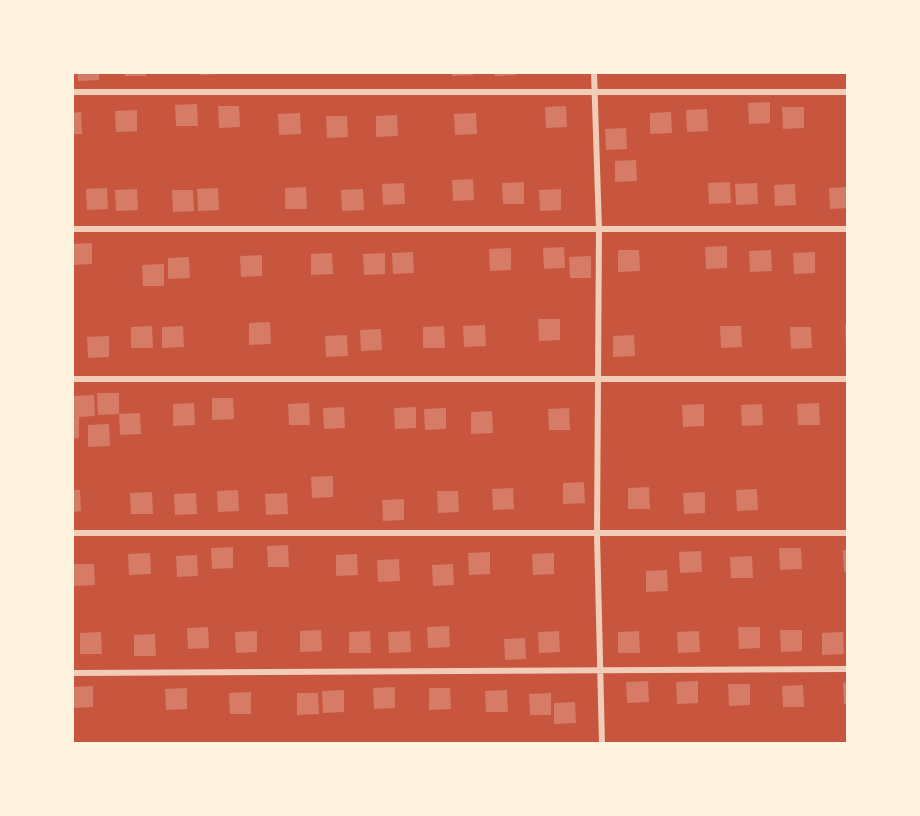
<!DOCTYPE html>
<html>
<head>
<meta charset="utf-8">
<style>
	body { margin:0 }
	#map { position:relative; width:920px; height:816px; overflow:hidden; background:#c8553d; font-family:Raleway,sans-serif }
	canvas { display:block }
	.frame { position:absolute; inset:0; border:74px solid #fff3e0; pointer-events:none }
</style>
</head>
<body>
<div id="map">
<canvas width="920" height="816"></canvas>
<div class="frame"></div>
</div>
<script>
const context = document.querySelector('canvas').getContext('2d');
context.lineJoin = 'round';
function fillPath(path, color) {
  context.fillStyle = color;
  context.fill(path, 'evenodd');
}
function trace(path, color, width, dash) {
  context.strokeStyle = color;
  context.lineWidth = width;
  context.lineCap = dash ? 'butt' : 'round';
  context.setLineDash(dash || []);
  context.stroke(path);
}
fillPath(new Path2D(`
	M 77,72 L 99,72 L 99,80 L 78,81 Z
	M 125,72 L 146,72 L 146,76 L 125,76 Z
	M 200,72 L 221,72 L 221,74 L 200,75 Z
	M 452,72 L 473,72 L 473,75 L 452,76 Z
	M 495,72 L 517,72 L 517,75 L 495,76 Z
	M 770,102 L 770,123 L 749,124 L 748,103 Z
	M 197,104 L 198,126 L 176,126 L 175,105 Z
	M 218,106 L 239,106 L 240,127 L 219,128 Z
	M 566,106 L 567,127 L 546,128 L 545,107 Z
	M 782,107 L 804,107 L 804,128 L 783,129 Z
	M 707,109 L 708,131 L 687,132 L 686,110 Z
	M 137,110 L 137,131 L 116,132 L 115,111 Z
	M 81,112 L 82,134 L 72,134 L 72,113 Z
	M 671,112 L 672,133 L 650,134 L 650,113 Z
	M 300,113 L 301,134 L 279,135 L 278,114 Z
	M 476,113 L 477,134 L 455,135 L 454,114 Z
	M 397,115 L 398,136 L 376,137 L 376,116 Z
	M 326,116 L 347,116 L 348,137 L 327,138 Z
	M 626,128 L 627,149 L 606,150 L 605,129 Z
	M 636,160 L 637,181 L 615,182 L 615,161 Z
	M 473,179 L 474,200 L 453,201 L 452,180 Z
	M 524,182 L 524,204 L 503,204 L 502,183 Z
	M 730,182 L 731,203 L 709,204 L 708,183 Z
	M 404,183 L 405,204 L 383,205 L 382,184 Z
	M 757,183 L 758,204 L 736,205 L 735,184 Z
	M 795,184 L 796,205 L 775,206 L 774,185 Z
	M 306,187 L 307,209 L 285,209 L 285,188 Z
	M 848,187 L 848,208 L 830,209 L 829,188 Z
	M 107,188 L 108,209 L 87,210 L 86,189 Z
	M 218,188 L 219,210 L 198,211 L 197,189 Z
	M 137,189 L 138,210 L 116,211 L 115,190 Z
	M 363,189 L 364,210 L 342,211 L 341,190 Z
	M 561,189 L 561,210 L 540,211 L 539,190 Z
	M 172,190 L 193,190 L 194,211 L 173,212 Z
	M 92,243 L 92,264 L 72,265 L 72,244 Z
	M 727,246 L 727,268 L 706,269 L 705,247 Z
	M 564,247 L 565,268 L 544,269 L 543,248 Z
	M 511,248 L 511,270 L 490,271 L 489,249 Z
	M 618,250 L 639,250 L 640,271 L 618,272 Z
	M 771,250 L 772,271 L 750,272 L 749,251 Z
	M 413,252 L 414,273 L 393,274 L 392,253 Z
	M 815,252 L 815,273 L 794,274 L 793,253 Z
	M 332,253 L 333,274 L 311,275 L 311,254 Z
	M 385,253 L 385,274 L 364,275 L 363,254 Z
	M 262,255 L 262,276 L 241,277 L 240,256 Z
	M 591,256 L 591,278 L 570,278 L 569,257 Z
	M 189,257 L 190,278 L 168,279 L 168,258 Z
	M 164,264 L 164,286 L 143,286 L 142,265 Z
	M 538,319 L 560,319 L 560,340 L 539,341 Z
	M 270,322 L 271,344 L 249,345 L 249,323 Z
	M 485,325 L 486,346 L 464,347 L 463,326 Z
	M 845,325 L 848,325 L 848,350 L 846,350 Z
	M 152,326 L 153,348 L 131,348 L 131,327 Z
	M 183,326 L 184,347 L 162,348 L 162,327 Z
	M 444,326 L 445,348 L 423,348 L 423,327 Z
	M 720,326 L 741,326 L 742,347 L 721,348 Z
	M 790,327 L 811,327 L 812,348 L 791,349 Z
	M 381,329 L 382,350 L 361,351 L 360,330 Z
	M 347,335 L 348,356 L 326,357 L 325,336 Z
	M 634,335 L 635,356 L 613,357 L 613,336 Z
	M 109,336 L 109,357 L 88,358 L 87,337 Z
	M 97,393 L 119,393 L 119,414 L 98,415 Z
	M 94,395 L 95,416 L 79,417 L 79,438 L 72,439 L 73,396 Z
	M 212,398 L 233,398 L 234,419 L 212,420 Z
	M 194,403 L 195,425 L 173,426 L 173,404 Z
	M 309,403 L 310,425 L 289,425 L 288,404 Z
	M 819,403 L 820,425 L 798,425 L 797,404 Z
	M 704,404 L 704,426 L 683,427 L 682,405 Z
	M 762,404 L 763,425 L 742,426 L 741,405 Z
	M 344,407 L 345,428 L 324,429 L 323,408 Z
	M 416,407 L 416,428 L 395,429 L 394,408 Z
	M 446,408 L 446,429 L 425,430 L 424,409 Z
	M 569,408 L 570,430 L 549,430 L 548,409 Z
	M 492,411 L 493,433 L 471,434 L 471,412 Z
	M 140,413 L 141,434 L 120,435 L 119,414 Z
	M 109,424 L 110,446 L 88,447 L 88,425 Z
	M 333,476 L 333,497 L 312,498 L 311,477 Z
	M 584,482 L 585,503 L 563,504 L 563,483 Z
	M 649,487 L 650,509 L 628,509 L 628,488 Z
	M 513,488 L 514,509 L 493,510 L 492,489 Z
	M 757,489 L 758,510 L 737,511 L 736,490 Z
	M 72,490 L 80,490 L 81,511 L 72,512 Z
	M 238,490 L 239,511 L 218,512 L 217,491 Z
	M 437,491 L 458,491 L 459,512 L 438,513 Z
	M 152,492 L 153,514 L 131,514 L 130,493 Z
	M 705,492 L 705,513 L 684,514 L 683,493 Z
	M 196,493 L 197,514 L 175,515 L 174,494 Z
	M 287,493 L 288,514 L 266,515 L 265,494 Z
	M 404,499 L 404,520 L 383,521 L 382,500 Z
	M 288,545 L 289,567 L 268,567 L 267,546 Z
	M 233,547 L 233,568 L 212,569 L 211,548 Z
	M 779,548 L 801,548 L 802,569 L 780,570 Z
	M 843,550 L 848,550 L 848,572 L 844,572 Z
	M 701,551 L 702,572 L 680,573 L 679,552 Z
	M 490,552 L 490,574 L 469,575 L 468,553 Z
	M 150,553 L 151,574 L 129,575 L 128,554 Z
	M 554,553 L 554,574 L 533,575 L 532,554 Z
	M 357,554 L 358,575 L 336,576 L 336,555 Z
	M 197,555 L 198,576 L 177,577 L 176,556 Z
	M 752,556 L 753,578 L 731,578 L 730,557 Z
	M 399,559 L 400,581 L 378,582 L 377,560 Z
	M 72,564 L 94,564 L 95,585 L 73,586 Z
	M 453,564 L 454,585 L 433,586 L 432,565 Z
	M 667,570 L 668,591 L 646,592 L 646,571 Z
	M 449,626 L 450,647 L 428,648 L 427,627 Z
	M 208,627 L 209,648 L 188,649 L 187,628 Z
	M 738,627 L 760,627 L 760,648 L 739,649 Z
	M 321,630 L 322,651 L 300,652 L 300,631 Z
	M 780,630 L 802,630 L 802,651 L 781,652 Z
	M 257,631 L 257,652 L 236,653 L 235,632 Z
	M 370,631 L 371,653 L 349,653 L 349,632 Z
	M 410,631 L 411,652 L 389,653 L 388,632 Z
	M 559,631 L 560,652 L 539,653 L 538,632 Z
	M 639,631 L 640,653 L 618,653 L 618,632 Z
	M 699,631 L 700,652 L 678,653 L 677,632 Z
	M 101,632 L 102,654 L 80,654 L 80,633 Z
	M 843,632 L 844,654 L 822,655 L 822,633 Z
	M 155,634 L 156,656 L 134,656 L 134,635 Z
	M 525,638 L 526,659 L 505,660 L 504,639 Z
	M 648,681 L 649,702 L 627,703 L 626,682 Z
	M 698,681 L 698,703 L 677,704 L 676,682 Z
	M 848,682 L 848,704 L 844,704 L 843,683 Z
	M 728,684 L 750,684 L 750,705 L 729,706 Z
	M 803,685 L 804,707 L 783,707 L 782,686 Z
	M 93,686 L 93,707 L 72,708 L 72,687 Z
	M 395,687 L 395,708 L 374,709 L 373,688 Z
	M 187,688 L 187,709 L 166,710 L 165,689 Z
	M 429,688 L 450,688 L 451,709 L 429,710 Z
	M 344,690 L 344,712 L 323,713 L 322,691 Z
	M 507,690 L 508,712 L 486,712 L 485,691 Z
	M 251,692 L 251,714 L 230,714 L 229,693 Z
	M 297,693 L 318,693 L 319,714 L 297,715 Z
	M 551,693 L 551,715 L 530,715 L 529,694 Z
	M 575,702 L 576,723 L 554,724 L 554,703 Z`), '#d67c66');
trace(new Path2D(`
	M 594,72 L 599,229 L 597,535 L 602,744
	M 72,92 L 848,92
	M 72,229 L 848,229
	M 72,379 L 848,379
	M 72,533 L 848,533
	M 72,673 L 848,669`), '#f1ccb7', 6);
</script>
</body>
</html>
